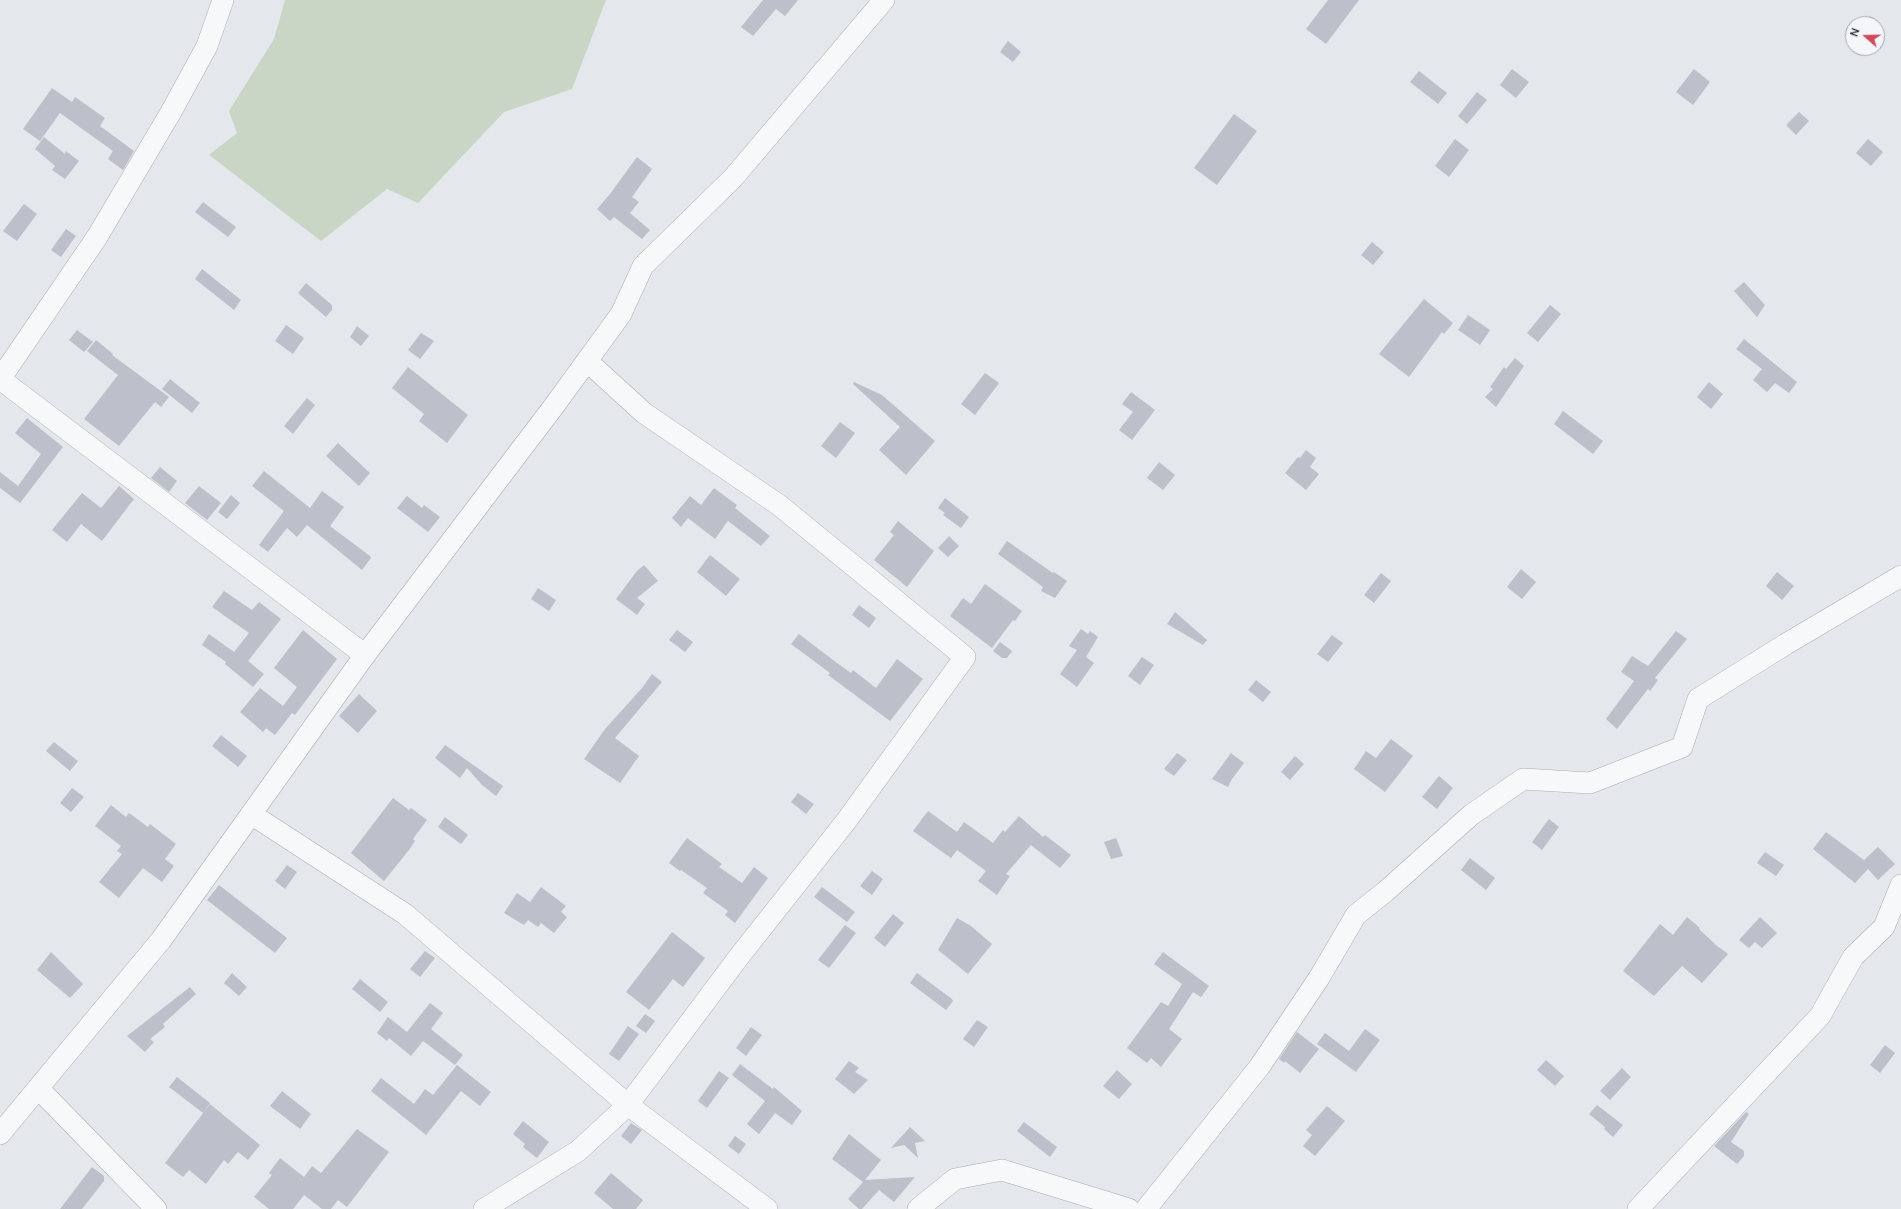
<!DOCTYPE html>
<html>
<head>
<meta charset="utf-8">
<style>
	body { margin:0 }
	#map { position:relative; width:1901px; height:1209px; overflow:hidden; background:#e4e7ec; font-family:Manrope,sans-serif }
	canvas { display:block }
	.north { position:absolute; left:1845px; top:16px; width:40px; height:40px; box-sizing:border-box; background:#f4f6f9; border:1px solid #a4a8b1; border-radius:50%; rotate:290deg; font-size:11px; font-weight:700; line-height:16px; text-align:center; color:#2b3445 }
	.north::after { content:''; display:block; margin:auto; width:14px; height:18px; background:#d1495b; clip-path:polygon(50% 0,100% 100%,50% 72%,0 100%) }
</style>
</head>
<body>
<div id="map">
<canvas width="1901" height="1209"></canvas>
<div class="north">N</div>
</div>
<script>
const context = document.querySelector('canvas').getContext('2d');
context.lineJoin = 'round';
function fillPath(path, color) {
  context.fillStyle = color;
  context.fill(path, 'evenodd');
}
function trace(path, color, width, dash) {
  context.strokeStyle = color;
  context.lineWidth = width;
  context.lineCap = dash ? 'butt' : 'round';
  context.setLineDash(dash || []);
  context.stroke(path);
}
fillPath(new Path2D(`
	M 285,0 L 606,0 L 572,89 L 504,112 L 418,203 L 387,189 L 321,241 L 209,155 L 237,133 L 229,111 L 274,39 Z`), '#c9d6c5');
fillPath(new Path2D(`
	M 763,0 L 798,0 L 785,16 L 776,9 L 753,36 L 741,27 Z
	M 1328,0 L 1359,0 L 1326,44 L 1306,29 Z
	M 1008,41 L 1021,52 L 1013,62 L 1000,52 Z
	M 1512,69 L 1529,82 L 1516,98 L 1500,85 Z
	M 1694,69 L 1710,82 L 1693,105 L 1676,92 Z
	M 1419,71 L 1447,93 L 1438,104 L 1410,82 Z
	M 52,88 L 72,102 L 75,97 L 105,118 L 100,126 L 134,151 L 123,170 L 108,159 L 113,151 L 60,113 L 40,141 L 23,129 Z
	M 1477,92 L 1487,100 L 1467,124 L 1458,116 Z
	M 1799,112 L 1809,121 L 1796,135 L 1786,125 Z
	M 1234,114 L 1257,131 L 1217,185 L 1194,168 Z
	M 44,137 L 65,154 L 66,151 L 79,161 L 65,179 L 52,170 L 55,166 L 35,149 Z
	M 1455,139 L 1469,150 L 1449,177 L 1435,166 Z
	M 1868,139 L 1883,152 L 1871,166 L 1856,153 Z
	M 637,157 L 652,169 L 632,197 L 639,202 L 630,213 L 650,230 L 642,239 L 614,217 L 610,221 L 597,209 L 610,194 Z
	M 203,202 L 236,227 L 228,237 L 195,212 Z
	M 24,204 L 37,214 L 17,241 L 3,231 Z
	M 66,229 L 76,236 L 61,257 L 51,250 Z
	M 1372,242 L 1384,252 L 1373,265 L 1361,255 Z
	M 202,269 L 241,300 L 234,310 L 195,279 Z
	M 1744,282 L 1765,305 L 1757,317 L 1734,291 Z
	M 306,283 L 332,305 L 332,310 L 326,317 L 298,293 Z
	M 1424,299 L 1453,323 L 1444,334 L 1442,332 L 1409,377 L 1379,354 Z
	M 1550,305 L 1561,314 L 1538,342 L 1527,333 Z
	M 1468,315 L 1490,330 L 1480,345 L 1458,330 Z
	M 286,325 L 304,338 L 293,354 L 275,341 Z
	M 357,326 L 369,336 L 361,346 L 350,337 Z
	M 77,330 L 93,342 L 84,352 L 69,340 Z
	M 421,333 L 434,341 L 420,359 L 408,350 Z
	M 1744,339 L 1797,382 L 1789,393 L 1775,383 L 1767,392 L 1753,380 L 1762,369 L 1736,349 Z
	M 96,340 L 113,354 L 112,355 L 169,397 L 161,407 L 155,402 L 119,446 L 84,419 L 118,375 L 87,351 Z
	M 1515,358 L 1524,366 L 1496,407 L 1485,397 L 1493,389 L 1490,387 L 1504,367 L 1506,369 Z
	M 408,367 L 468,415 L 447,443 L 419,421 L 424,414 L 392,388 Z
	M 985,373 L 999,383 L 975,415 L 961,404 Z
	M 170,379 L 200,403 L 192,413 L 162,389 Z
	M 854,382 L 882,395 L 935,441 L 906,475 L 879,450 L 900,427 L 853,384 Z
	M 1709,382 L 1723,394 L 1711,409 L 1697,397 Z
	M 1131,392 L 1155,410 L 1132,440 L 1119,430 L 1133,412 L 1122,404 Z
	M 307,398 L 315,405 L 293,434 L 284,426 Z
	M 1563,411 L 1603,441 L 1593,454 L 1554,424 Z
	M 27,418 L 63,447 L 20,503 L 0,488 L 0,472 L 18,486 L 41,454 L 15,433 Z
	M 840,422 L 855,433 L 836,458 L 821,446 Z
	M 338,443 L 370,473 L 359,486 L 326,456 Z
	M 1306,450 L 1316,458 L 1310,467 L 1319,474 L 1306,490 L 1285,473 L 1298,457 L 1300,458 Z
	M 1159,462 L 1175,475 L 1163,490 L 1147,478 Z
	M 160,467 L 177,481 L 169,492 L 151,478 Z
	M 264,471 L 310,508 L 322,491 L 344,507 L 330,526 L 370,556 L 371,558 L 362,570 L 307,525 L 297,537 L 287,528 L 268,552 L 259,545 L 284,511 L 252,486 Z
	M 119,486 L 134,499 L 102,541 L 81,524 L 67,542 L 52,530 L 82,493 L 101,508 Z
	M 199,486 L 221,503 L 207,520 L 185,503 Z
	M 714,488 L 737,505 L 735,508 L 770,536 L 761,546 L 728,521 L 715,539 L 688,518 L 681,527 L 672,518 L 690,496 L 701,505 Z
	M 231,495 L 240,503 L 227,519 L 218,512 Z
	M 407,496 L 422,508 L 424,505 L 440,517 L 428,532 L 397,508 Z
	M 945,498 L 969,517 L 961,528 L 943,515 L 945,513 L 938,508 Z
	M 898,521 L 934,551 L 907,587 L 874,560 L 894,535 L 890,532 Z
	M 949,536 L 959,546 L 948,557 L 938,548 Z
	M 1007,541 L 1053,573 L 1054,572 L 1067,581 L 1055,598 L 1041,591 L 1043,587 L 998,554 Z
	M 710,555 L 740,579 L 726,596 L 697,572 Z
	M 644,565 L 658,581 L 637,598 L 645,604 L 637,615 L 616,599 L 637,571 Z
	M 1521,569 L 1536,582 L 1522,599 L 1507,587 Z
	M 1777,572 L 1794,586 L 1782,600 L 1766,586 Z
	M 1381,573 L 1391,581 L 1374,603 L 1364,595 Z
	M 985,584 L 1022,611 L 1015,621 L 1013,620 L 992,648 L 950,616 L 963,598 L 971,604 Z
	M 538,588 L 556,600 L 549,611 L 531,599 Z
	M 224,591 L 252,610 L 259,602 L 281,619 L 248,661 L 264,674 L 253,687 L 225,664 L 226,662 L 202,645 L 209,634 L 234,652 L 249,633 L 212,607 Z
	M 859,605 L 876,618 L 869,628 L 852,615 Z
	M 1175,612 L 1207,640 L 1203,645 L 1167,624 Z
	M 1081,629 L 1088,634 L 1090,631 L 1098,637 L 1086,657 L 1094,663 L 1077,687 L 1060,674 L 1077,650 L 1069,646 Z
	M 303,630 L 337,659 L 295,715 L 292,713 L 275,735 L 266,728 L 272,721 L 263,732 L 240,712 L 260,688 L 283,706 L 297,687 L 274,668 Z
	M 677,630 L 693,642 L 685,652 L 669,640 Z
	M 1676,631 L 1687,639 L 1655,678 L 1658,680 L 1650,691 L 1648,689 L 1617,729 L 1606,719 L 1634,681 L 1621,672 L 1632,656 L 1648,666 Z
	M 799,634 L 837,663 L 851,673 L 853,670 L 876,688 L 897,659 L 923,679 L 890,721 L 828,675 L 830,673 L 791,644 Z
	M 1332,635 L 1343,643 L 1328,662 L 1317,654 Z
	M 1000,642 L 1012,651 L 1007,658 L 1002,658 L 993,651 Z
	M 1142,657 L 1154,665 L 1140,685 L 1128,676 Z
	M 652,674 L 662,682 L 615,738 L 639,756 L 620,783 L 584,759 L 605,729 L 642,688 Z
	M 1256,680 L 1271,692 L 1263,702 L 1248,690 Z
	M 359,694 L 377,711 L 358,733 L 339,716 Z
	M 221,735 L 247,756 L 238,767 L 212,746 Z
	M 1391,739 L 1413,756 L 1385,792 L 1354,769 L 1366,751 L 1376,758 Z
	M 54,742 L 78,761 L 70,771 L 46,751 Z
	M 445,745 L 503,786 L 496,796 L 482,785 L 467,768 L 460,778 L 435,758 Z
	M 1177,753 L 1187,760 L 1174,776 L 1164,769 Z
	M 1231,753 L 1244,763 L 1232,779 L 1228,787 L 1212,779 Z
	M 1295,756 L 1304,764 L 1290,780 L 1281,772 Z
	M 1439,776 L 1453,788 L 1437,809 L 1422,797 Z
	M 72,788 L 84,797 L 71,812 L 60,803 Z
	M 798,793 L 814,804 L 806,814 L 791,802 Z
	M 393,798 L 409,810 L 411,808 L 427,820 L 413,839 L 415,841 L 409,850 L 384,881 L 351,853 Z
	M 111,805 L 126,817 L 129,813 L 148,827 L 150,824 L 176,844 L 165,859 L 174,866 L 162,882 L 143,868 L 119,898 L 99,882 L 122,854 L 117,851 L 121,846 L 95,826 Z
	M 928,811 L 957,832 L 964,822 L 993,843 L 1003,830 L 1005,832 L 1019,816 L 1043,837 L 1045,835 L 1071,855 L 1060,868 L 1031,845 L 1006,874 L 1010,876 L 997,895 L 978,881 L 986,871 L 957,850 L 951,858 L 913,831 Z
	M 445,817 L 468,835 L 461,844 L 438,827 Z
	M 1549,819 L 1559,827 L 1542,850 L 1532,842 Z
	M 1826,832 L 1864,860 L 1878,847 L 1895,864 L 1878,880 L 1868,869 L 1855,883 L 1813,849 Z
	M 687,838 L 722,864 L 719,867 L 742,883 L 754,867 L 768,878 L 735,923 L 725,915 L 728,911 L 703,893 L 707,888 L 681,870 L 680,871 L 669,863 Z
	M 1116,838 L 1123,856 L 1111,859 L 1104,842 Z
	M 1765,852 L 1784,865 L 1776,876 L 1757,863 Z
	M 1470,858 L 1495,878 L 1486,890 L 1461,870 Z
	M 287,865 L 297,872 L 285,889 L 275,881 Z
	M 872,871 L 883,879 L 872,895 L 860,886 Z
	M 219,885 L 287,938 L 275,953 L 207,900 Z
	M 541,887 L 566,906 L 561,912 L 567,917 L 554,933 L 541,923 L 538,927 L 528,920 L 524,925 L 504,913 L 517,893 L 530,902 Z
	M 822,887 L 855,912 L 847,922 L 814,897 Z
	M 893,914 L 904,923 L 885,947 L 874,938 Z
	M 1687,917 L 1700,928 L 1699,929 L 1716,945 L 1728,954 L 1702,983 L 1682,966 L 1654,996 L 1623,971 L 1660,924 L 1673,935 Z
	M 1760,917 L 1777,933 L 1762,948 L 1755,942 L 1749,948 L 1739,940 Z
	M 957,918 L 971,926 L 992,944 L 968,974 L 938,950 Z
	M 845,925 L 856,933 L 829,968 L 818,960 Z
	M 672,932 L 705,958 L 683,987 L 673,979 L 649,1010 L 626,992 Z
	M 425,951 L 435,958 L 420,977 L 410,969 Z
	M 51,952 L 83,984 L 70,998 L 37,970 Z
	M 1163,952 L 1209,986 L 1201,997 L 1193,992 L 1169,1029 L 1182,1039 L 1161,1067 L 1151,1058 L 1147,1063 L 1127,1048 L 1161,1002 L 1168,1006 L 1182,984 L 1154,964 Z
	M 232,973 L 247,987 L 239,996 L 224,983 Z
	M 917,973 L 952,999 L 953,1001 L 946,1010 L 910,983 Z
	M 360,979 L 388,1002 L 380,1012 L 352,989 Z
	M 190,987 L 196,994 L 163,1024 L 165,1027 L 150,1039 L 154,1042 L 145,1052 L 127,1036 Z
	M 430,1003 L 443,1013 L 431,1029 L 463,1055 L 455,1065 L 423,1041 L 411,1056 L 389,1038 L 387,1041 L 377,1033 L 388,1017 L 407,1032 Z
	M 645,1014 L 655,1021 L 646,1033 L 636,1026 Z
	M 977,1020 L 988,1027 L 974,1047 L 963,1039 Z
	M 628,1026 L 639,1034 L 619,1061 L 609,1054 Z
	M 751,1027 L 762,1035 L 746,1056 L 736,1048 Z
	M 1365,1029 L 1380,1040 L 1356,1072 L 1317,1044 L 1325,1033 L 1349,1051 Z
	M 1297,1032 L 1319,1049 L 1300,1073 L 1285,1061 L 1284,1063 L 1279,1059 Z
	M 1885,1045 L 1895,1053 L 1880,1073 L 1870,1065 Z
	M 1546,1060 L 1564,1076 L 1555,1086 L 1537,1070 Z
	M 849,1061 L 859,1068 L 855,1072 L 868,1080 L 854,1094 L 835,1079 Z
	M 740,1064 L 773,1089 L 774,1087 L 802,1111 L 792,1125 L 775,1113 L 759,1134 L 747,1124 L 765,1101 L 732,1075 Z
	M 457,1065 L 491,1092 L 480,1106 L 461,1091 L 426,1135 L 371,1091 L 381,1078 L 414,1104 L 425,1089 L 433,1095 Z
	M 1622,1068 L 1631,1077 L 1610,1100 L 1600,1091 Z
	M 1117,1070 L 1132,1084 L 1119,1099 L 1103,1086 Z
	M 719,1071 L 729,1078 L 707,1108 L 698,1101 Z
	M 177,1077 L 210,1103 L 203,1113 L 169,1087 Z
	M 282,1091 L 311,1114 L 300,1129 L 270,1106 Z
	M 210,1104 L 260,1145 L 248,1160 L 238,1152 L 228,1164 L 224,1160 L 206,1184 L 189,1170 L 183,1177 L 165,1163 Z
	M 1597,1105 L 1623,1125 L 1613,1137 L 1604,1129 L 1605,1127 L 1589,1114 Z
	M 1327,1106 L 1345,1121 L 1315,1156 L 1303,1146 L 1312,1135 L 1306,1130 Z
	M 1746,1112 L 1749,1114 L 1731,1142 L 1744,1151 L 1744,1156 L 1737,1164 L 1714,1146 Z
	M 523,1121 L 549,1142 L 537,1158 L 523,1147 L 525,1144 L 513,1134 Z
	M 1024,1122 L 1057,1147 L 1050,1157 L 1017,1131 Z
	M 631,1123 L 642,1130 L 631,1144 L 621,1136 Z
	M 910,1127 L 925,1141 L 915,1143 L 918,1158 L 904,1145 L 891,1148 Z
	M 357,1129 L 389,1152 L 347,1207 L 338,1200 L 331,1209 L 322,1209 L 304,1195 L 293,1209 L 269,1209 L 254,1197 L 272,1175 L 269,1173 L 280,1158 L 304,1177 L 312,1166 L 321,1173 Z
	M 849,1134 L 881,1160 L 865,1180 L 915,1177 L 894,1202 L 879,1190 L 862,1209 L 859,1209 L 848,1199 L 863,1182 L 832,1159 Z
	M 735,1136 L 746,1144 L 739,1154 L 728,1146 Z
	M 92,1167 L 104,1176 L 104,1181 L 82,1209 L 60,1209 Z
	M 611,1173 L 643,1200 L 636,1209 L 613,1209 L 594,1193 Z`), '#bbc0ca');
const minor = new Path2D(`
	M 0,379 L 365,655
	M 0,379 L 97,237 L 171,112 L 207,46 L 223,0
	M 251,814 L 405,914 L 628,1105 L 767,1209
	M 38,1088 L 156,1209
	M 0,1134 L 161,940 L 365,655 L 554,406 L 621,314 L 643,266 L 733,178 L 884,0
	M 484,1209 L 578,1151 L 628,1105 L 738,958 L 847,820 L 965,657 L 779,505 L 644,413 L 587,361
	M 918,1209 L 955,1179 L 1002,1170 L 1129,1209
	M 1146,1209 L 1260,1066 L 1319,978 L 1356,915 L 1386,891 L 1471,815 L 1523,779 L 1590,783 L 1682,747 L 1698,699 L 1786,644 L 1901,576
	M 1638,1209 L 1820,1016 L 1853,957 L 1884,927 L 1901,885`);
trace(minor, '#a9aeb7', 22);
trace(minor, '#f7f8fa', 21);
</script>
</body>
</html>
